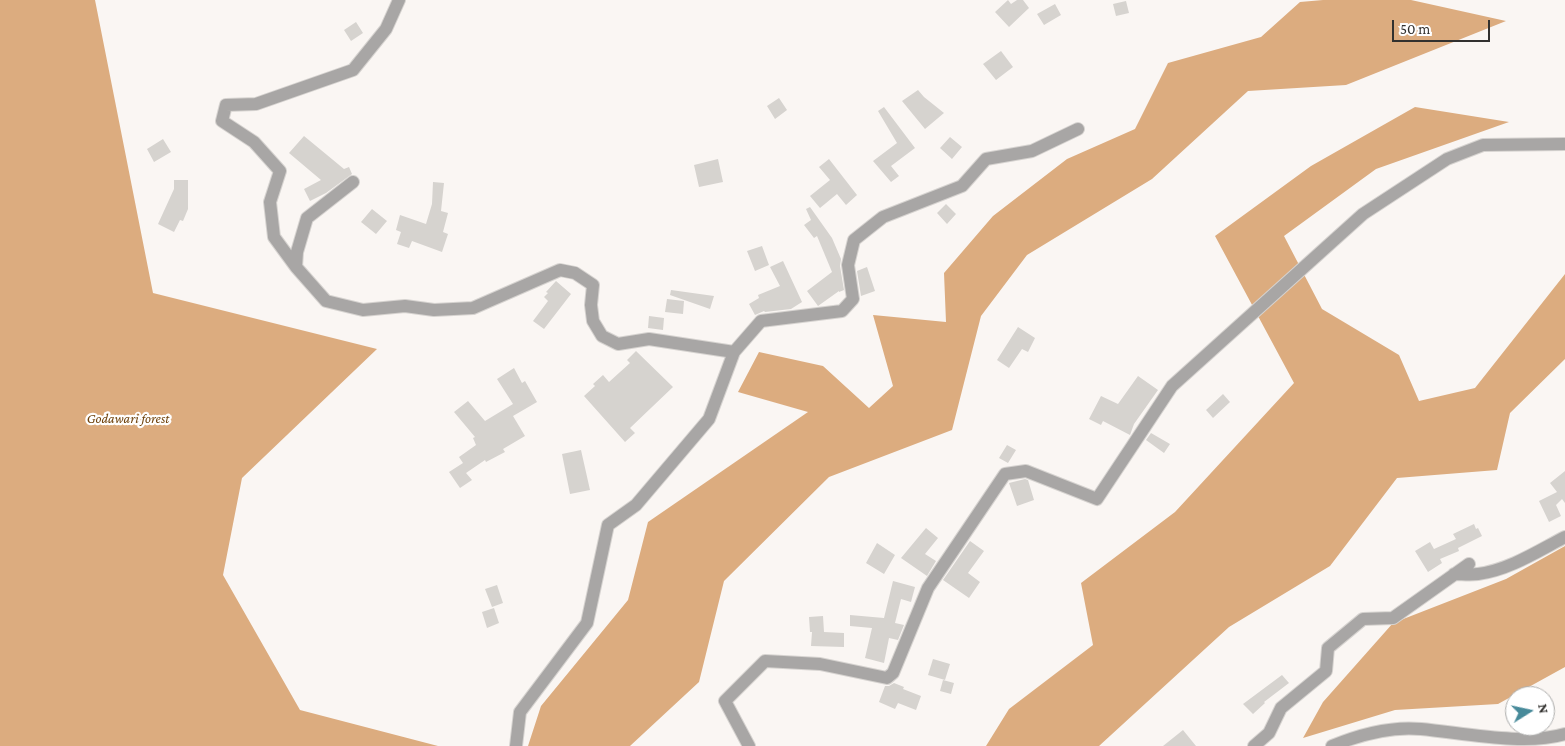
<!DOCTYPE html>
<html>
<head>
<meta charset="utf-8">
<style>
	body { margin:0 }
	#map { position:relative; width:1565px; height:746px; overflow:hidden; background:#faf6f3; font-family:"Crimson Pro",serif }
	canvas { display:block }
	.north { position:absolute; left:1505px; top:686px; width:50px; height:50px; box-sizing:border-box; background:#fff; border:1px solid #adadac; border-radius:50%; rotate:80deg; font-size:14px; font-weight:700; line-height:20px; text-align:center; color:#32312f }
	.north::after { content:''; display:block; margin:auto; width:18px; height:22px; background:#478a9a; clip-path:polygon(50% 0,100% 100%,50% 72%,0 100%) }
	.scale { position:absolute; left:1392px; top:20px; width:98px; height:22px; box-sizing:border-box; border:2px solid #32312f; border-top:0; padding-left:6px; font-size:15px; line-height:18px; white-space:nowrap; color:#32312f; -webkit-text-stroke:4px #fff; paint-order:stroke }
</style>
</head>
<body>
<div id="map">
<canvas width="1565" height="746"></canvas>
<div class="north">N</div>
<div class="scale">50 m</div>
</div>
<script>
const context = document.querySelector('canvas').getContext('2d');
context.lineJoin = 'round';
function fillPath(path, color) {
  context.fillStyle = color;
  context.fill(path, 'evenodd');
}
function trace(path, color, width, dash) {
  context.strokeStyle = color;
  context.lineWidth = width;
  context.lineCap = dash ? 'butt' : 'round';
  context.setLineDash(dash || []);
  context.stroke(path);
}
function drawText(font, color, halo, rows, align = 'center') {
  context.font = font + ' "Crimson Pro",serif';
  context.lineWidth = 4.5;
  context.setLineDash([]);
  context.textBaseline = 'middle';
  context.strokeStyle = halo;
  context.fillStyle = color;
  for (const [text, x, y, turn = 0] of rows) {
    context.save();
    context.translate(x, y);
    context.rotate((+turn || 0) * Math.PI / 180);
    context.textAlign = isNaN(turn) ? turn : align;
    if (halo) context.strokeText(text, 0, 0);
    context.fillText(text, 0, 0);
    context.restore();
  }
}
fillPath(new Path2D(`
	M 0,0 L 95,0 L 153,293 L 377,349 L 242,478 L 223,575 L 300,710 L 438,746 L 0,746 Z
	M 1323,0 L 1411,0 L 1506,21 L 1346,85 L 1248,91 L 1152,179 L 1027,255 L 981,316 L 952,430 L 829,477 L 724,581 L 699,682 L 630,746 L 528,746 L 541,706 L 628,600 L 648,522 L 808,412 L 738,392 L 759,352 L 823,366 L 869,408 L 893,386 L 873,315 L 946,322 L 944,273 L 993,216 L 1067,159 L 1135,129 L 1168,63 L 1261,37 L 1300,2 Z
	M 1415,107 L 1509,122 L 1376,169 L 1284,236 L 1322,309 L 1399,355 L 1419,401 L 1475,388 L 1565,274 L 1565,359 L 1510,413 L 1497,470 L 1397,478 L 1330,566 L 1229,627 L 1099,746 L 986,746 L 1009,709 L 1093,645 L 1081,583 L 1175,512 L 1294,383 L 1215,236 L 1311,166 Z
	M 1565,546 L 1565,667 L 1498,704 L 1395,710 L 1303,738 L 1323,702 L 1393,623 L 1506,579 Z`), '#dcac7f');
fillPath(new Path2D(`
	M 1008,0 L 1011,4 L 1017,0 L 1023,0 L 1029,8 L 1009,27 L 995,12 Z
	M 1126,1 L 1129,13 L 1116,16 L 1113,4 Z
	M 1055,4 L 1061,15 L 1044,25 L 1037,14 Z
	M 356,22 L 363,33 L 351,41 L 344,30 Z
	M 1001,51 L 1013,67 L 996,80 L 983,64 Z
	M 918,90 L 924,97 L 944,113 L 925,129 L 902,101 Z
	M 779,98 L 787,110 L 775,119 L 767,106 Z
	M 884,107 L 915,148 L 891,166 L 899,176 L 891,182 L 873,161 L 897,143 L 878,111 Z
	M 304,136 L 344,169 L 349,167 L 352,174 L 326,193 L 310,201 L 304,189 L 321,180 L 289,153 Z
	M 950,137 L 962,147 L 952,159 L 940,148 Z
	M 163,139 L 171,152 L 154,162 L 147,149 Z
	M 718,159 L 723,182 L 699,187 L 694,165 Z
	M 829,159 L 857,195 L 846,205 L 837,194 L 820,208 L 810,196 L 830,180 L 819,167 Z
	M 174,180 L 188,180 L 188,209 L 183,221 L 180,220 L 174,232 L 158,224 L 174,189 Z
	M 433,182 L 444,183 L 441,211 L 448,213 L 443,232 L 448,234 L 442,252 L 412,241 L 409,248 L 397,244 L 401,232 L 396,230 L 400,215 L 426,224 L 432,204 Z
	M 946,204 L 956,214 L 947,224 L 937,213 Z
	M 810,207 L 832,238 L 841,259 L 840,266 L 844,290 L 839,292 L 839,291 L 818,306 L 807,291 L 832,272 L 817,236 L 814,238 L 804,225 L 811,220 L 806,209 Z
	M 372,209 L 387,221 L 376,234 L 361,222 Z
	M 762,246 L 769,265 L 755,271 L 747,251 Z
	M 783,261 L 802,302 L 791,309 L 765,312 L 764,311 L 755,315 L 749,304 L 759,298 L 758,295 L 780,286 L 770,267 Z
	M 867,267 L 875,291 L 861,296 L 857,271 Z
	M 556,281 L 571,294 L 544,329 L 533,321 L 548,301 L 544,297 L 548,293 L 546,292 Z
	M 671,290 L 714,296 L 710,309 L 670,295 Z
	M 667,299 L 684,301 L 683,314 L 665,312 Z
	M 649,316 L 664,318 L 663,330 L 648,328 Z
	M 1018,327 L 1035,338 L 1028,352 L 1022,349 L 1009,368 L 997,360 Z
	M 636,351 L 673,387 L 630,428 L 635,433 L 625,442 L 584,396 L 595,386 L 593,384 L 603,375 L 609,382 L 630,363 L 627,360 Z
	M 514,368 L 522,383 L 525,381 L 537,402 L 513,416 L 525,436 L 503,449 L 505,452 L 486,462 L 485,460 L 466,473 L 472,480 L 460,488 L 449,472 L 463,463 L 459,457 L 476,445 L 473,438 L 475,437 L 454,412 L 468,401 L 485,421 L 513,404 L 497,379 Z
	M 1138,376 L 1158,390 L 1134,424 L 1130,435 L 1103,421 L 1101,425 L 1089,419 L 1101,396 L 1118,404 Z
	M 1223,394 L 1230,402 L 1213,418 L 1206,410 Z
	M 1151,433 L 1170,444 L 1164,453 L 1146,440 Z
	M 1007,445 L 1016,450 L 1008,463 L 999,458 Z
	M 581,450 L 590,490 L 570,494 L 562,454 Z
	M 1565,471 L 1565,503 L 1562,499 L 1556,505 L 1561,516 L 1549,522 L 1539,501 L 1557,492 L 1550,483 Z
	M 1025,479 L 1028,480 L 1034,500 L 1017,506 L 1009,483 Z
	M 1474,524 L 1476,529 L 1478,528 L 1482,536 L 1458,548 L 1459,551 L 1440,559 L 1442,563 L 1428,572 L 1415,551 L 1430,542 L 1434,549 L 1456,539 L 1453,534 Z
	M 926,528 L 938,538 L 925,554 L 936,561 L 927,576 L 901,558 Z
	M 970,541 L 984,551 L 968,573 L 980,582 L 969,598 L 943,580 Z
	M 877,543 L 895,555 L 884,574 L 866,563 Z
	M 893,581 L 915,587 L 911,602 L 901,599 L 895,623 L 904,625 L 898,640 L 889,638 L 884,663 L 865,658 L 872,628 L 850,626 L 850,615 L 884,618 Z
	M 497,585 L 503,603 L 492,607 L 485,589 Z
	M 494,608 L 499,623 L 487,628 L 482,612 Z
	M 823,616 L 824,632 L 844,633 L 844,647 L 811,646 L 812,632 L 810,632 L 809,617 Z
	M 933,659 L 950,664 L 945,680 L 928,675 Z
	M 1282,675 L 1289,683 L 1264,702 L 1265,703 L 1253,714 L 1243,704 Z
	M 943,680 L 954,683 L 951,694 L 940,691 Z
	M 894,683 L 904,687 L 903,689 L 921,696 L 916,710 L 898,703 L 895,709 L 879,702 L 885,686 L 889,686 Z
	M 1183,730 L 1196,746 L 1163,746 Z`), '#d6d3cf');
const street = new Path2D(`
	M 399,0 L 386,29 L 353,70 L 256,104 L 226,105 L 222,121 L 254,142 L 280,171 L 270,202 L 274,237 L 296,267 L 326,301 L 363,310 L 405,306 L 434,310 L 473,308 L 560,270 L 575,273 L 593,285 L 591,305 L 593,321 L 602,336 L 618,344 L 649,339 L 734,352
	M 296,267 L 297,252 L 307,218 L 353,182
	M 1454,574 C 1462,574 1470,575 1478,574 C 1509,570 1538,551 1565,537
	M 516,746 L 520,712 L 587,623 L 608,525 L 636,505 L 709,419 L 734,352 L 761,321 L 842,311 L 853,299 L 848,265 L 854,240 L 883,217 L 962,186 L 986,159 L 1032,151 L 1078,129
	M 749,746 L 725,701 L 765,661 L 820,664 L 887,678 L 893,673 L 928,588 L 1005,474 L 1026,471 L 1097,499 L 1172,386 L 1363,214 L 1447,159 L 1483,145 L 1565,144
	M 1254,746 L 1269,733 L 1281,708 L 1326,671 L 1328,648 L 1363,619 L 1393,618 L 1469,564
	M 1332,746 C 1361,734 1390,726 1421,729 C 1464,733 1525,746 1565,734`);
trace(street, '#d6d3d0', 14);
trace(street, '#a8a6a5', 12);
drawText('italic 14px', '#6f420b', '#fff', [
	["Godawari forest",128,419]
]);
</script>
</body>
</html>
